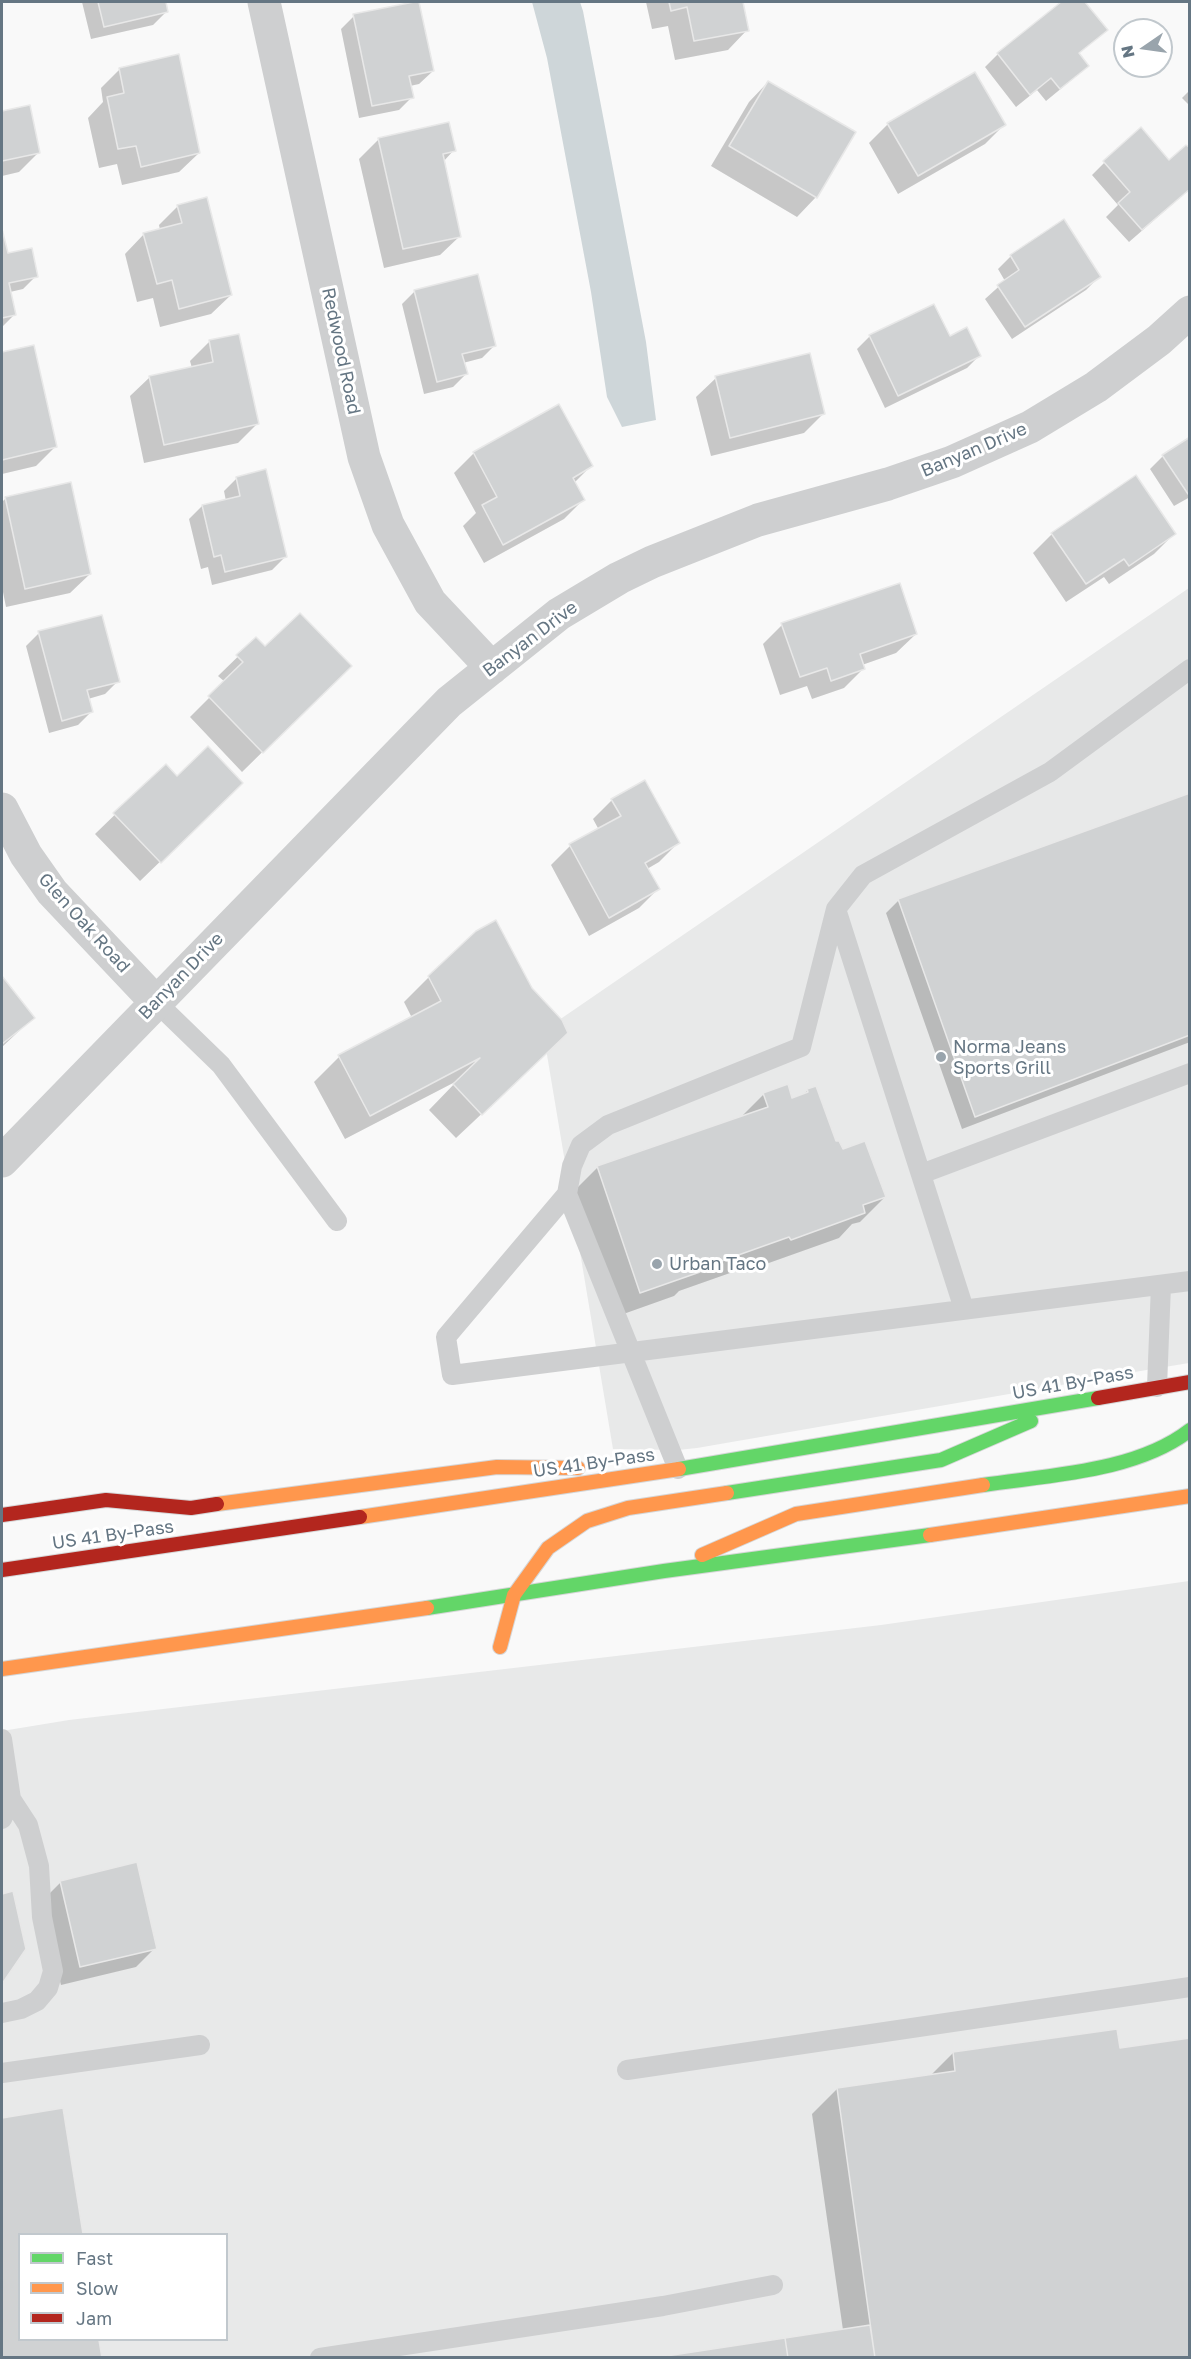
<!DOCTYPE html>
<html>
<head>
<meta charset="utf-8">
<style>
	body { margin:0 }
	#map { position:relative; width:1191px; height:2359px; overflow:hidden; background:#f9f9f9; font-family:"Golos Text",sans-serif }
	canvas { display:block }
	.frame { position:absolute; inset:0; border:3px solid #657683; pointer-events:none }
	.legend { position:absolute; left:18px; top:2233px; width:210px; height:108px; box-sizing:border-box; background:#fff; border:2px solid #c1c8cd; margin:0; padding:8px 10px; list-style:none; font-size:18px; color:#657683 }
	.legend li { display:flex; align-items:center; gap:12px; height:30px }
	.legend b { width:30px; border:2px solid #c1c8cd }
	.north { position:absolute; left:1113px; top:18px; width:60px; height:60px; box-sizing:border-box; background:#fff; border:2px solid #c1c8cd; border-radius:50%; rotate:257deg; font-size:16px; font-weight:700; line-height:24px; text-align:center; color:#657683 }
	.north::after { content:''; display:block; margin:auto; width:21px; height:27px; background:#99a4ac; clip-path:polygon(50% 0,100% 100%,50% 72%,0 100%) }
</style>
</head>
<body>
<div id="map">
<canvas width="1191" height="2359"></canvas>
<div class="frame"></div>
<ul class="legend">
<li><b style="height:8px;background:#63d668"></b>Fast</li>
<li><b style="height:8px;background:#ff974d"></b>Slow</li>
<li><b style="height:8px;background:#b3261e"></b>Jam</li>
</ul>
<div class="north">N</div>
</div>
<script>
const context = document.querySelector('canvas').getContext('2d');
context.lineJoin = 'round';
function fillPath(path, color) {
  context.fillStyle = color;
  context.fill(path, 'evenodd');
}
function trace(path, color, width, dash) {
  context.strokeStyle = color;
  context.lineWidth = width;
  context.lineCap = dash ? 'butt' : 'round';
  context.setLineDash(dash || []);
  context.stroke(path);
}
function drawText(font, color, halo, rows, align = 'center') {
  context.font = font + ' "Golos Text",sans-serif';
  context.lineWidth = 6;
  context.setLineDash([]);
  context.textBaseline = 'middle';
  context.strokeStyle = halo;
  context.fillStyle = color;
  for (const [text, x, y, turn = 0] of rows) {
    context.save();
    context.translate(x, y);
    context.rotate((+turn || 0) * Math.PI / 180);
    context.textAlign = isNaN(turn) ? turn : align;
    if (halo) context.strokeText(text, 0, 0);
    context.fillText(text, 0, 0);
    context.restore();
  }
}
fillPath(new Path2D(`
	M 1189,588 L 1189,1363 L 1086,1380 L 1084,1376 L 1067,1384 L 697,1448 L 678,1450 L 613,1449 L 543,1031 Z
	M 1189,1581 L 1189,2357 L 2,2358 L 2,1731 L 69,1720 L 881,1625 ZM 20,2234 L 226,2234 L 226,2340 L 20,2340 Z`), '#e8e9e9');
fillPath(new Path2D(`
	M 532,2 L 580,2 L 583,11 L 646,342 L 656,420 L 622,427 L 607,397 L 591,292 L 547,58 Z`), '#ced6d9');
fillPath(new Path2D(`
	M 82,2 L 164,2 L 167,11 L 153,25 L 91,39 Z
	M 646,2 L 742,2 L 747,30 L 728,50 L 675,60 L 668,26 L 652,29 Z
	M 1063,2 L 1084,2 L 1106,29 L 1078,54 L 1087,66 L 1074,78 L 1046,101 L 1037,90 L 1016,107 L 985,67 L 998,54 Z
	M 354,16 L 433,71 L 419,84 L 410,86 L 412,97 L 399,110 L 359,118 L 341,29 Z
	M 120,69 L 199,153 L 179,172 L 122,185 L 117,164 L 99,168 L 88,118 L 103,102 L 101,88 Z
	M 768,82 L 816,197 L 797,217 L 711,166 L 749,102 Z
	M 1190,90 L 1190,106 L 1182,98 Z
	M 29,107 L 38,153 L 19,172 L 2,176 L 2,113 Z
	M 888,124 L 1004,125 L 985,144 L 898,194 L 869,143 Z
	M 379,139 L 454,150 L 443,162 L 460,236 L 440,255 L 384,268 L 359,159 Z
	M 1105,162 L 1169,162 L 1190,189 L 1129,242 L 1106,217 L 1118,205 L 1092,175 Z
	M 178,206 L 231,295 L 211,314 L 160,327 L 153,298 L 137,302 L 125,254 L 144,234 L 160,230 L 159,225 Z
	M 1063,221 L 1099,277 L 1086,290 L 1012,339 L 985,299 L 1005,281 L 998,269 L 1011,256 Z
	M 2,231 L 7,255 L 36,276 L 23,289 L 10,292 L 15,314 L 2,327 Z
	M 415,291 L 495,345 L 482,358 L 463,363 L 466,374 L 453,387 L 424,394 L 402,304 Z
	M 870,336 L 949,338 L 980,355 L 967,368 L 885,408 L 857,349 Z
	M 209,342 L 257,424 L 238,443 L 144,463 L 130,396 L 150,377 L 192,368 L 190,361 Z
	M 32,347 L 55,447 L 36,466 L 2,474 L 2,353 Z
	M 716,378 L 823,414 L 804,433 L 711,456 L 696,397 Z
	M 559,406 L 591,466 L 574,483 L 583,500 L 564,519 L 484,563 L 463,526 L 476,513 L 454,473 L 474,453 Z
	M 1190,439 L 1190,497 L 1174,506 L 1150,469 L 1163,456 Z
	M 237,478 L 285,557 L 272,570 L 212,585 L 208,567 L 201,569 L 189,519 L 202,506 L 226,501 L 224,491 Z
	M 6,498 L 90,574 L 70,593 L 6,607 L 2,587 L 2,502 Z
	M 1052,534 L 1174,534 L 1154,554 L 1109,584 L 1104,577 L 1066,602 L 1033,553 Z
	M 782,625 L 916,634 L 896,653 L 862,665 L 863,669 L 844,688 L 812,699 L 807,686 L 780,695 L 763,644 Z
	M 39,633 L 118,681 L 105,694 L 88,699 L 91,712 L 78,725 L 49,733 L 26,646 Z
	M 256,639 L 265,648 L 350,666 L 242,772 L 190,717 L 225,682 L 218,676 Z
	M 165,766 L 177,778 L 222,802 L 140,881 L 95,834 Z
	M 1190,795 L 1190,1042 L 962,1129 L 886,913 L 899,900 Z
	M 612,800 L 678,843 L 659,862 L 647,869 L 658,889 L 639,908 L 589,936 L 551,865 L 570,846 L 599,830 L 593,819 Z
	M 429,977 L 541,1058 L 456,1138 L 429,1110 L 457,1081 L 345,1139 L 314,1082 L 339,1057 L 412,1018 L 404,1002 Z
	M 2,978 L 33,1018 L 2,1047 Z
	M 808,1090 L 835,1143 L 885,1197 L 860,1222 L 852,1224 L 839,1238 L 766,1264 L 764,1261 L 679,1291 L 674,1296 L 615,1317 L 573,1192 L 597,1168 L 740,1118 L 764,1094 L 791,1100 L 802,1096 Z
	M 61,1882 L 155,1948 L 136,1967 L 61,1985 L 41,1902 Z
	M 12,1893 L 24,1949 L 2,1984 L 2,1896 Z
	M 1119,2050 L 1190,2358 L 663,2358 L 843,2330 L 812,2114 L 837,2089 L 930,2076 L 953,2053 Z
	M 62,2110 L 81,2234 L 20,2234 L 20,2340 L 97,2340 L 100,2358 L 2,2358 L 2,2119 Z`), '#0003');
const building = new Path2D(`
	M 98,2 L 166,2 L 168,12 L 104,27 Z
	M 414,2 L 419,2 L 434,71 L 409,76 L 414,98 L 372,106 L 353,14 Z
	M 669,2 L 743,2 L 749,31 L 694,41 L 687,7 L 671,11 Z
	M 1061,2 L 1085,2 L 1108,30 L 1079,53 L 1089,66 L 1060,89 L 1051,78 L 1030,95 L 997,53 Z
	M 179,54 L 200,153 L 141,167 L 136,146 L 118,149 L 107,97 L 124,93 L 119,68 Z
	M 975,72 L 1006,125 L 918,176 L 887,123 Z
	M 768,81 L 856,132 L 817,198 L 729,146 Z
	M 30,105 L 40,153 L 2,161 L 2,111 Z
	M 449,122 L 456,151 L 443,154 L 461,237 L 403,249 L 378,138 Z
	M 1141,127 L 1169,160 L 1186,145 L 1190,148 L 1190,189 L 1142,230 L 1118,203 L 1130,192 L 1103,161 Z
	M 207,197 L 232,295 L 179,309 L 172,280 L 157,284 L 143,233 L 182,223 L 177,205 Z
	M 1064,219 L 1101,277 L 1025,327 L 997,285 L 1019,270 L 1010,255 Z
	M 2,229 L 8,253 L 32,248 L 38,277 L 9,283 L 16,315 L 2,318 Z
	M 478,274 L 496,346 L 462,354 L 468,374 L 437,382 L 414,290 Z
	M 934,304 L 950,336 L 967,327 L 981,356 L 898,396 L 869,335 Z
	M 239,334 L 259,424 L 164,445 L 149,376 L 213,362 L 209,340 Z
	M 34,345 L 57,447 L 2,460 L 2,352 Z
	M 810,353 L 825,414 L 730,438 L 715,376 Z
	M 559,404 L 593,466 L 573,478 L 585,500 L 503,545 L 482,505 L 497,497 L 473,452 Z
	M 1190,437 L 1190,493 L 1188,494 L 1162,455 Z
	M 266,469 L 287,557 L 225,572 L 221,555 L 214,557 L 202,505 L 240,496 L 236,477 Z
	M 1136,475 L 1176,534 L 1129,566 L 1124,559 L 1086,584 L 1051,533 Z
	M 71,482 L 91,574 L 25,589 L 5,497 Z
	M 900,583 L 917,634 L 860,654 L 865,669 L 831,681 L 827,668 L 800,677 L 781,623 Z
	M 300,613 L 352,666 L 263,753 L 208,696 L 243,662 L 236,655 L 256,637 L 265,646 Z
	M 102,615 L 120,682 L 87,690 L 93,712 L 62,721 L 38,631 Z
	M 208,746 L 243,783 L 161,863 L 113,813 L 166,764 L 177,776 Z
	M 645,780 L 680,843 L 645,863 L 660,889 L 609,918 L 569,844 L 621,816 L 611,799 Z
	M 1190,793 L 1190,1035 L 975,1117 L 898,899 Z
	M 496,920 L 532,988 L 562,1020 L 568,1033 L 482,1115 L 453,1084 L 480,1058 L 370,1116 L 338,1055 L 441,1001 L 428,976 L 476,931 Z
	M 2,976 L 35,1018 L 2,1044 Z
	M 788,1084 L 792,1098 L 808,1092 L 807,1089 L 816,1086 L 836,1141 L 839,1141 L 843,1149 L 865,1141 L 886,1197 L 863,1205 L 865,1213 L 791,1240 L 789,1237 L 699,1269 L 700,1272 L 640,1293 L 597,1166 L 768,1107 L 763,1093 Z
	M 137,1862 L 157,1949 L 80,1967 L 60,1881 Z
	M 13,1891 L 26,1949 L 2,1984 L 2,1894 Z
	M 1117,2029 L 1120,2048 L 1190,2038 L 1190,2358 L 875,2358 L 837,2088 L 955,2071 L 953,2052 Z
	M 63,2108 L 83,2234 L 20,2234 L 20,2340 L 99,2340 L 102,2358 L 2,2358 L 2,2118 Z
	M 870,2325 L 875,2358 L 788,2358 L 785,2338 Z
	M 785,2338 L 788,2358 L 653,2358 Z`);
fillPath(building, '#d0d2d3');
trace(building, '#e8e8e8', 1.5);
const fast = new Path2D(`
	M 679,1469 L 1098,1398
	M 983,1485 C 1049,1475 1136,1472 1190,1430
	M 727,1493 L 941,1460 L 1031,1421
	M 427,1608 L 664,1571 L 930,1535`);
const slow = new Path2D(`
	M 217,1504 L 497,1467 L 578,1468
	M 360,1517 L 679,1469
	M 930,1535 L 1190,1496
	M 702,1555 L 796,1514 L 983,1485
	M 500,1647 L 514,1595 L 548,1548 L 587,1521 L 628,1508 L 727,1493
	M 2,1669 L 427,1608`);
const jam = new Path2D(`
	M 1098,1398 L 1190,1382
	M 2,1515 L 106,1500 L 191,1508 L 217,1504
	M 2,1570 L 360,1517`);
trace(fast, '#d5d6d7', 16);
trace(slow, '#d5d6d7', 16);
trace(jam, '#d5d6d7', 16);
trace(new Path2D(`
	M 1190,669 L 1050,772 L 863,875 L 836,909 L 801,1047 L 608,1125 L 581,1145 L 572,1166 L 567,1194 L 446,1337 L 452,1375 L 1190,1281
	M 836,909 L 964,1309
	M 156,1002 L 221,1065 L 337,1221
	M 921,1174 L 1190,1073
	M 567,1194 L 678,1469
	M 1157,1387 L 1161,1285
	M 2,1739 L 11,1799 L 2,1819
	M 2,2013 L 21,2009 L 37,2001 L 48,1988 L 53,1971 L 42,1917 L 39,1866 L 28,1825 L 11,1799
	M 627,2070 L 1190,1987
	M 2,2073 L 200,2045
	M 320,2358 L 663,2306 L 773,2285`), '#cecfd0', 20);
trace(new Path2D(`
	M 264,2 L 364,457 L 388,525 L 430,602 L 492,668
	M 2,809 L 26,855 L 52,892 L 156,1002
	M 2,1161 L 449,702 L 559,614 L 619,578 L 652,562 L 758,520 L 888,484 L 952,462 L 1030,427 L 1096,387 L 1159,340 L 1190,312`), '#cecfd0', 33);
trace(fast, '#63d668', 14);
trace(slow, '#ff974d', 14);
trace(jam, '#b3261e', 14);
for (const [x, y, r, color] of [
	[941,1057,6,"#99a4ac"],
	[657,1264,6,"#99a4ac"]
]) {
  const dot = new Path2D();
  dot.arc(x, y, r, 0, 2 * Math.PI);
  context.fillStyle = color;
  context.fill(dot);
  trace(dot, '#fff', 2);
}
drawText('18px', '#657683', '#fff', [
	["Redwood Road",341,351,78],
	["Banyan Drive",974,450,-23],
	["Banyan Drive",530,639,-37],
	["Glen Oak Road",84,923,48],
	["Banyan Drive",181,976,-46],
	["US 41 By-Pass",1073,1383,-10],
	["US 41 By-Pass",594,1463,-8],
	["US 41 By-Pass",113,1535,-8]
]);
drawText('18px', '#657683', '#fff', [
	["Norma Jeans",953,1047],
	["Sports Grill",953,1068],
	["Urban Taco",669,1264]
], 'left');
</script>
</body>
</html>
